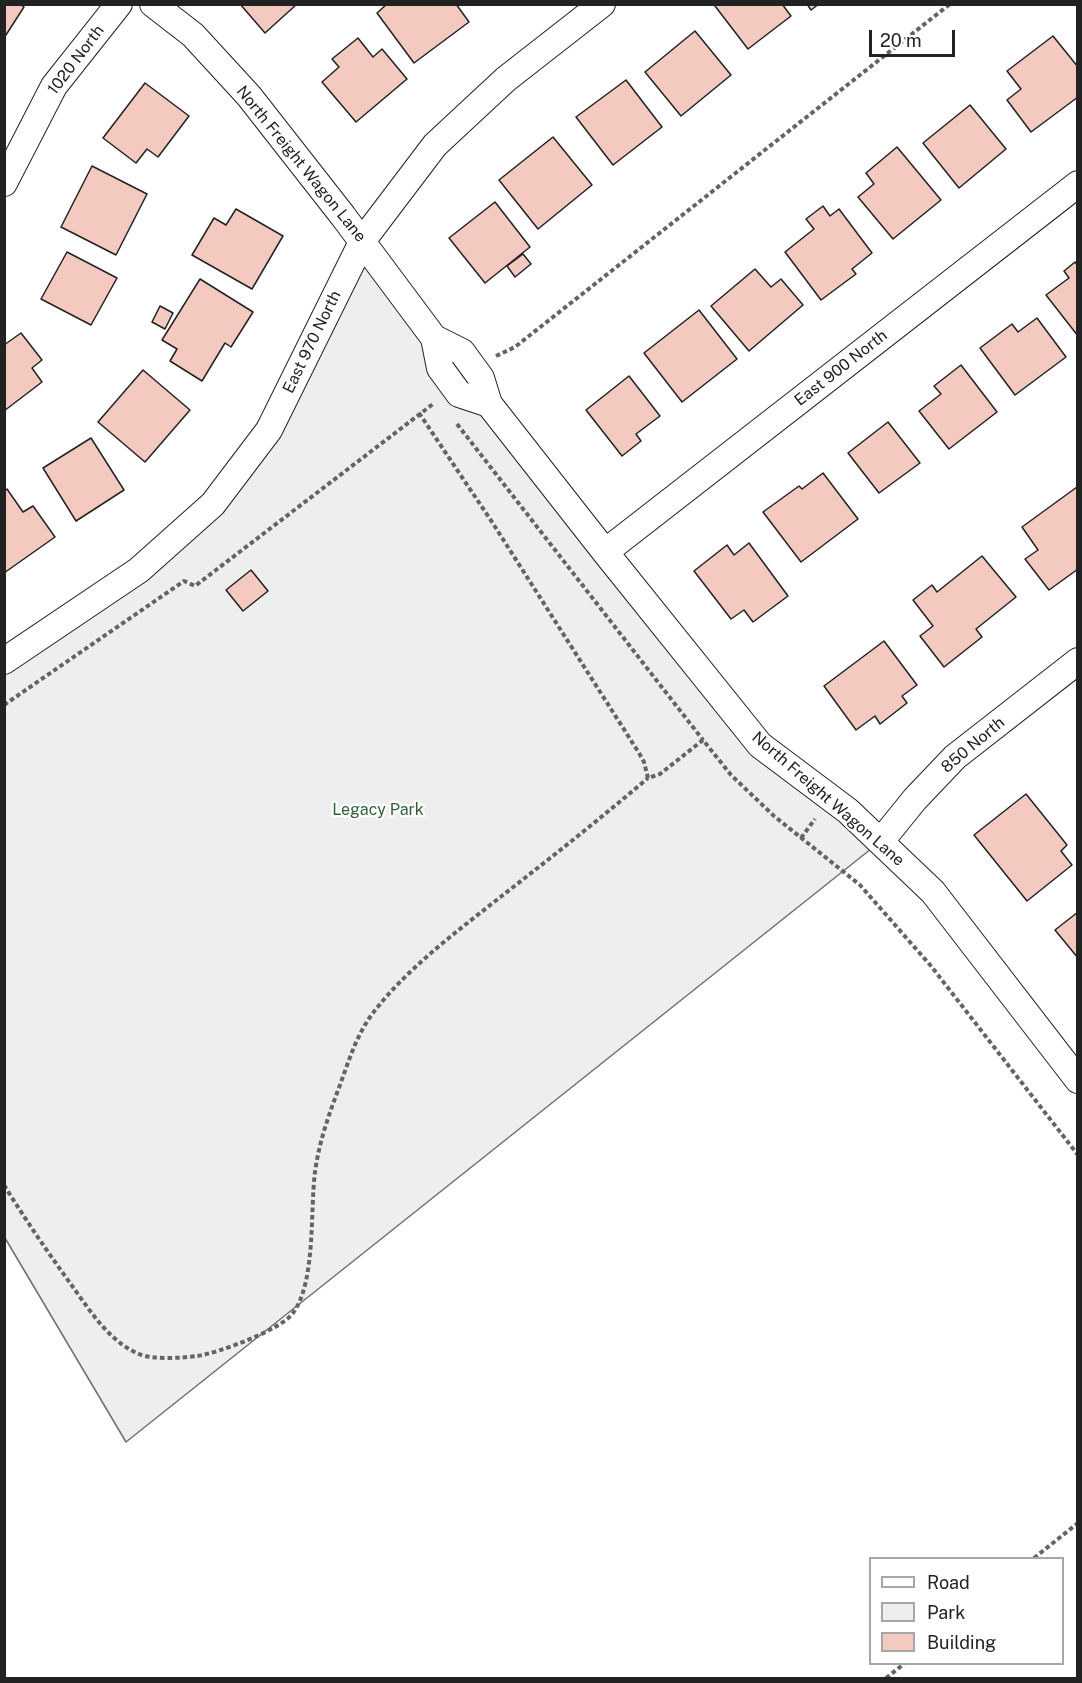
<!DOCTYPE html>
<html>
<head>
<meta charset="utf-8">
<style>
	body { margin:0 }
	#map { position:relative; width:1082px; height:1683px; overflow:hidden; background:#fff; font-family:"Public Sans",sans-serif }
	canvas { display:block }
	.frame { position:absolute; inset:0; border:6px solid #222; pointer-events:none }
	.legend { position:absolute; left:869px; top:1557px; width:195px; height:108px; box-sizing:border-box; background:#fff; border:2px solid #a7a7a7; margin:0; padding:8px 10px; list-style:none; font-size:18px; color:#222 }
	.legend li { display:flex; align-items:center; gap:12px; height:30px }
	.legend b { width:30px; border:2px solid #a7a7a7 }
	.scale { position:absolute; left:869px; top:30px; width:86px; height:27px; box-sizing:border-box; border:3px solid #222; border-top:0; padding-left:8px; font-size:18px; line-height:21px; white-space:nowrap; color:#222; -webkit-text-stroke:4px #fff; paint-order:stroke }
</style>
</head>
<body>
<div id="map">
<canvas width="1082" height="1683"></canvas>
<div class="frame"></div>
<ul class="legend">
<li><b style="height:8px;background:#fff"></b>Road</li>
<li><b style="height:16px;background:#eee"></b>Park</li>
<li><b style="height:16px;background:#f3c9c0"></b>Building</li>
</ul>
<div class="scale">20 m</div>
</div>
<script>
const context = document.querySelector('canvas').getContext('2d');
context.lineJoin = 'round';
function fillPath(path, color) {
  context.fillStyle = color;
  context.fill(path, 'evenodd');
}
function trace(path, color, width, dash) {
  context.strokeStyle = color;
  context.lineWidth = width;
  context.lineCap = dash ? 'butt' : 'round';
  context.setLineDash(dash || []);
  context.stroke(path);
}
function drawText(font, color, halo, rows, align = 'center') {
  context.font = font + ' "Public Sans",sans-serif';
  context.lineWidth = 4.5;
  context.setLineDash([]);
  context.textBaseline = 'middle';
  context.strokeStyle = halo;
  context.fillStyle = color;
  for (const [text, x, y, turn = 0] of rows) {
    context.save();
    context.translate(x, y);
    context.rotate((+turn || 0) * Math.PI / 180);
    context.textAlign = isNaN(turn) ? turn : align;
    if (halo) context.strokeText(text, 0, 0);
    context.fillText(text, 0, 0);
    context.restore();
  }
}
const green = new Path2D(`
	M 363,240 L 760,745 L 881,841 L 126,1442 L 5,1238 L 4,661 L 213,504 Z`);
fillPath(green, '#eee');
trace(green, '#6f6f6f', 1.5);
const building = new Path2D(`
	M 4,4 L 20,4 L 24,7 L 4,38 Z
	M 240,4 L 297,4 L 265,33 Z
	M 387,4 L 456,4 L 469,22 L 414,63 L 377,13 Z
	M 717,4 L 782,4 L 791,16 L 748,49 L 715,6 Z
	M 807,4 L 819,4 L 811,10 Z
	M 695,31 L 731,75 L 681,116 L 645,72 Z
	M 1053,36 L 1078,67 L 1078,97 L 1031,132 L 1007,100 L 1021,89 L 1007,71 Z
	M 358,38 L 373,57 L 382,49 L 407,79 L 356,122 L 322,82 L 339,67 L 332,59 Z
	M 626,80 L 662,127 L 613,165 L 576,117 Z
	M 145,83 L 189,116 L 158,157 L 147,149 L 136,163 L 103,138 Z
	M 970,105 L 1006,149 L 959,188 L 923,143 Z
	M 553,137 L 592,185 L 538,229 L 499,180 Z
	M 897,147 L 941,200 L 893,239 L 858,197 L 874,184 L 866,173 Z
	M 92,166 L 147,194 L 116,255 L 61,227 Z
	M 495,202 L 530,247 L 485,283 L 449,238 Z
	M 823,206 L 830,216 L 839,209 L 872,253 L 852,269 L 856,274 L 821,300 L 785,252 L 814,229 L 806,219 Z
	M 236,209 L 283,236 L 252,289 L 192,255 L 214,218 L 226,225 Z
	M 67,252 L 117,278 L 91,325 L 41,299 Z
	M 523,254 L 531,264 L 515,277 L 507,266 Z
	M 1075,262 L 1078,266 L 1078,336 L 1046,295 L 1069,278 L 1064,271 Z
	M 755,269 L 771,287 L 781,279 L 803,305 L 749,351 L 711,306 Z
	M 200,279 L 253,312 L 231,347 L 225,343 L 202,381 L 170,361 L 177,349 L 162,340 Z
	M 160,306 L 173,313 L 165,329 L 152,322 Z
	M 699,310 L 737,359 L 682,402 L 644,353 Z
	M 1037,318 L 1066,357 L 1015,395 L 980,348 L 1012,324 L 1018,332 Z
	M 21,333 L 42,360 L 32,368 L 42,382 L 4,411 L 4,345 Z
	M 961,365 L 997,412 L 949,449 L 919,411 L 941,394 L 934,386 Z
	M 143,370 L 190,410 L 145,462 L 98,422 Z
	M 629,376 L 660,416 L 636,434 L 641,441 L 622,456 L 586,410 Z
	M 888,422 L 920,463 L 879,493 L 848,453 Z
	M 91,438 L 124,490 L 76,521 L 43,468 Z
	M 823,473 L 858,519 L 801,562 L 763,512 L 799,486 L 802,489 Z
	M 1077,487 L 1078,569 L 1049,590 L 1025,559 L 1038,550 L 1022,527 Z
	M 7,489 L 23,512 L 33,506 L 55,537 L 4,573 L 4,491 Z
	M 749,543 L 788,596 L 753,622 L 744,610 L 731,619 L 694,571 L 727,545 L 734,555 Z
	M 982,556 L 1016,597 L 976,629 L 982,637 L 944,667 L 920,636 L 933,626 L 913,600 L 932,585 L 937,592 Z
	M 251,570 L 268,591 L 243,611 L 226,590 Z
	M 884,641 L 917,685 L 902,696 L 907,703 L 880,724 L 875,716 L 856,730 L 824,686 Z
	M 1026,794 L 1067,845 L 1061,851 L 1072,865 L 1027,901 L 974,835 Z
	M 1078,912 L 1078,958 L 1055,930 Z`);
fillPath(building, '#f3c9c0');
trace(building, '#222', 1.5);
const minor = new Path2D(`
	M 153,4 L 193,35 L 249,96 L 343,216 L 434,338 L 440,368 L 459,394 L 489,404
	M 4,183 L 54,86 L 119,4
	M 434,338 L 462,352 L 481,378 L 489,404 L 605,552 L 760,745 L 848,811 L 933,892 L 1078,1080
	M 605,552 L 1078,184
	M 4,661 L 139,570 L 213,504 L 269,430 L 363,240 L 435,145 L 506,79 L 602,4
	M 881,841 L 915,799 L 955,757 L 1078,661`);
trace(minor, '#222', 28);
trace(new Path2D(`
	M 496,356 L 515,347 L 950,4
	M 419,413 L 492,522 L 639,753 L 644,762 L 648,778 L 660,774 L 703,740 L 731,775 L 774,816 L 860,885 L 931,966 L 1078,1155
	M 457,424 L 703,740
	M 4,705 L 184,581 L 195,586 L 433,404
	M 801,838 L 815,819
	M 4,1185 C 25,1219 47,1251 70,1283 C 89,1309 108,1341 139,1354 C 153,1360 182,1358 197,1356 C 218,1353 281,1330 293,1313 C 316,1282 310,1210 315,1172 C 319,1142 329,1114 340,1085 C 349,1060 357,1034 373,1013 C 406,969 460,929 503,895 C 552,857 601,818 648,778
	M 1034,1558 L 1078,1523
	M 886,1678 L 904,1664`), '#646464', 4, [4.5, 3]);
trace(minor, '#fff', 26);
drawText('16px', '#222', '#fff', [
	["1020 North",76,60,-53],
	["North Freight Wagon Lane",301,164,51],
	["East 970 North",312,342,-64],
	["East 900 North",841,368,-38],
	["850 North",973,745,-40],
	["North Freight Wagon Lane",828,799,41]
]);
drawText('16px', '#2f5e38', '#fff', [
	["Legacy Park",378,810]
]);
</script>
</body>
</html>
